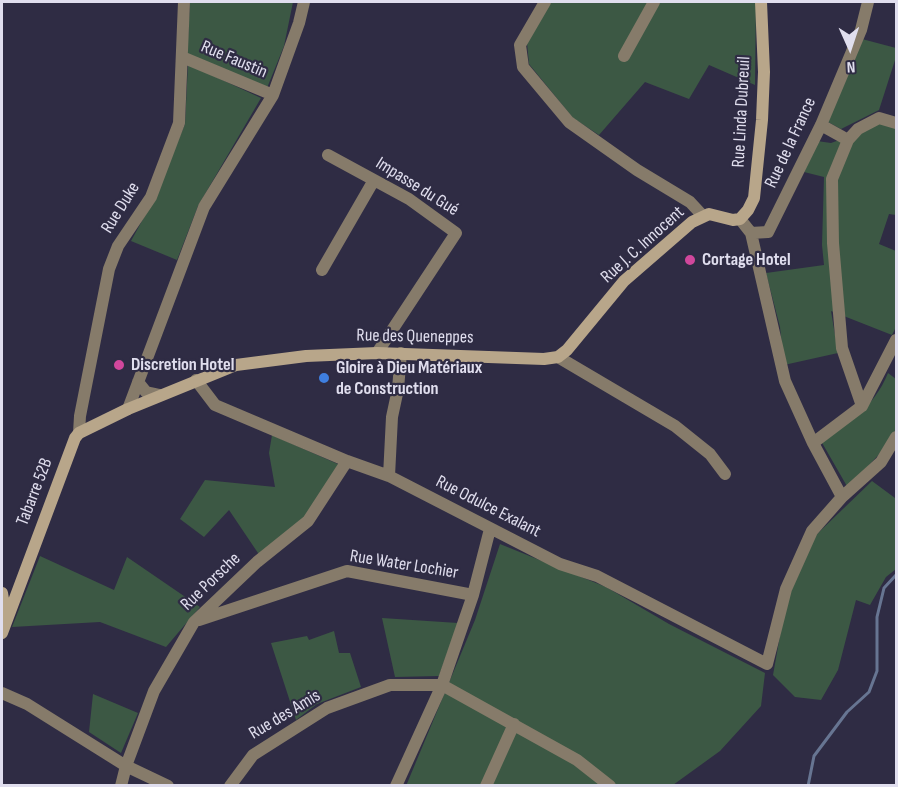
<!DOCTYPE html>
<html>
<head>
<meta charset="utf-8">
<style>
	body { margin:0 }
	#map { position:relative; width:898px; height:787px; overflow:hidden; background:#2f2c44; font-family:"Sofia Sans Condensed",sans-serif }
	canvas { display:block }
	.frame { position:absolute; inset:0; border:3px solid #e0deee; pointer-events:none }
	.north { position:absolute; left:820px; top:18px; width:60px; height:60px; -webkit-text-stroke:4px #2f2c44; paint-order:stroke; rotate:177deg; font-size:16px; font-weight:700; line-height:24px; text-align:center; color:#e0deee }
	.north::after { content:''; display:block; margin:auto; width:21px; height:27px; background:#e0deee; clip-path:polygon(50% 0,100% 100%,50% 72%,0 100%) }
</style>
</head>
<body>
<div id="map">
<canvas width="898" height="787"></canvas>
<div class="frame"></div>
<div class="north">N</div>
</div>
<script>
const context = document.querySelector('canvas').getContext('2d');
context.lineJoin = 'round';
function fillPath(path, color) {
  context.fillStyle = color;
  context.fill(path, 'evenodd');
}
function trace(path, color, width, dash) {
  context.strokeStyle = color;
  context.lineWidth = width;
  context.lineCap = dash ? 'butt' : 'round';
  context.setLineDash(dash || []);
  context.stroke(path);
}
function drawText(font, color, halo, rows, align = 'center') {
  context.font = font + ' "Sofia Sans Condensed",sans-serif';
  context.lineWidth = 4.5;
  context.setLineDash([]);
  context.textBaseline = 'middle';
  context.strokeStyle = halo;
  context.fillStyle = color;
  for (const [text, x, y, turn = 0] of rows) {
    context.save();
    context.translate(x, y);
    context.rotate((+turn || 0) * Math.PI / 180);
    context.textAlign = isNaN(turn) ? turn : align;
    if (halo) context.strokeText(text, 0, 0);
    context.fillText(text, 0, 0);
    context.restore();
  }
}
fillPath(new Path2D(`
	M 190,2 L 293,2 L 284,46 L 267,88 L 187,55 Z
	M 551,2 L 756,2 L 755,85 L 709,65 L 689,99 L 645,82 L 599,135 L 573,118 L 529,64 L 527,43 Z
	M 862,39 L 896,48 L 896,57 L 879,110 L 841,129 L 828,122 Z
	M 188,64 L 261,98 L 198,206 L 177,260 L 131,241 L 154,199 L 185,124 Z
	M 879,118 L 896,124 L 896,215 L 889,214 L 879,244 L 896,251 L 896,327 L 892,335 L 831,311 L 838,353 L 784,365 L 780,327 L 766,273 L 824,265 L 822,245 L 824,177 L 804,172 L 817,141 L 831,143 L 845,138 Z
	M 888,373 L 896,379 L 896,429 L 883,450 L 848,488 L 821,441 C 851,420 873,409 888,373 Z
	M 272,435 L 340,465 L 306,517 L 260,556 L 229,510 L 204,537 L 180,519 L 205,480 L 275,487 L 269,453 Z
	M 872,481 L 895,498 L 896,497 L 896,569 L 886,577 L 870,605 L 856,600 L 838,670 L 821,700 L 795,697 L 773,675 L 786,602 L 816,535 Z
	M 500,544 L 606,587 L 669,624 L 765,673 L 761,706 L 720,751 L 673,785 L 406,786 L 475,620 Z
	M 40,556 L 114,590 L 127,557 L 200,607 L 166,647 L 100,622 L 12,627 Z
	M 382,618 L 458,623 L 439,676 L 395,677 Z
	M 334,631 L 339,653 L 350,653 L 361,687 L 317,704 L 296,720 L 271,643 L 307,636 L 309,640 Z
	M 93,694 L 138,713 L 121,753 L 89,732 Z`), '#3c5844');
trace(new Path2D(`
	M 808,786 L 814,756 L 847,712 L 869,692 L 877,671 L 877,617 L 884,588 L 896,575`), '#677592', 3);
trace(new Path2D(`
	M 545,2 L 520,45 L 523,67 L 569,122 L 637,170 L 690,202 L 703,216
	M 624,56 L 654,2
	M 182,57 L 273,95
	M 821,125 L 848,140
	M 328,155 L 409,199 L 456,233 L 377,353
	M 740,219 L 751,233 L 768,232 L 821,125 L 861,30 L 868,2
	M 751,233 L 785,381 L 813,443 L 842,497
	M 322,270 L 374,180
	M 558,357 L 675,426 L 710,454 L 725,474
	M 196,380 L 215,405 L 347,461 L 389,476 L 560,564 L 597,576 L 767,664 L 786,589 L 812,531 L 842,497 L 881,462 L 896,437
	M 138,382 L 146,392 L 160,395
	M 862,406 L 842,348 L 833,243 L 832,179 L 848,140 L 858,129 L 879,118 L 896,123
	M 128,409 L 204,207 L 273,95 L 299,23 L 304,2
	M 79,433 L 80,416 L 109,269 L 118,246 L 151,197 L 179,123 L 184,2
	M 813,443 L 862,406 L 896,340
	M 389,476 L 392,417 L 398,389 L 401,353
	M 199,620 L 347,571 L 473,595
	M 2,693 L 27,704 L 126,766 L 168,786
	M 121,786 L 126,766 L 154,691 L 194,622 L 257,562 L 308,521 L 347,461
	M 230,786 L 253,755 L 327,708 L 390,685 L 442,685 L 577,760 L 610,786
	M 396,786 L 442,685 L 473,595 L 490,529
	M 486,786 L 514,724`), '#867b6a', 12);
trace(new Path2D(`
	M 2,593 L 6,617
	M 2,633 L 75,438 L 79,433 L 128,409 L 236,365 L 306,356 L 377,353 L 544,359 L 558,357 L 567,350 L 624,281 L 692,222 L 709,214 L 733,220 L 740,219 L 748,210 L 754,198 L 762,120 L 764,72 L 761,2`), '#b8a68a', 12);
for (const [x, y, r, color] of [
	[690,260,6,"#d1479c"],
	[119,365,6,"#d1479c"],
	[324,378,6,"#3f7fe0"]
]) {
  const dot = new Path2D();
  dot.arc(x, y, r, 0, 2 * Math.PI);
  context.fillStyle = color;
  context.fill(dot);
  trace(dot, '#2f2c44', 2);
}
drawText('18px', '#e0deee', '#2f2c44', [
	["Rue Faustin",234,60,23],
	["Rue Linda Dubreuil",742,112,-87],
	["Rue de la France",791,143,-65],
	["Impasse du Gué",417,187,32],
	["Rue Duke",121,208,-58],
	["Rue J. C. Innocent",643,245,-42],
	["Rue des Queneppes",415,337,1],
	["Tabarre 52B",35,492,-69],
	["Rue Odulce Exalant",488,507,27],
	["Rue Water Lochier",404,565,9],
	["Rue Porsche",211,582,-44],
	["Rue des Amis",285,715,-31]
]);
drawText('bold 18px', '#e0deee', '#2f2c44', [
	["Cortage Hotel",702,260],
	["Discretion Hotel",131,365],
	["Gloire à Dieu Matériaux",336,368],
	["de Construction",336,389]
], 'left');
</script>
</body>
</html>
